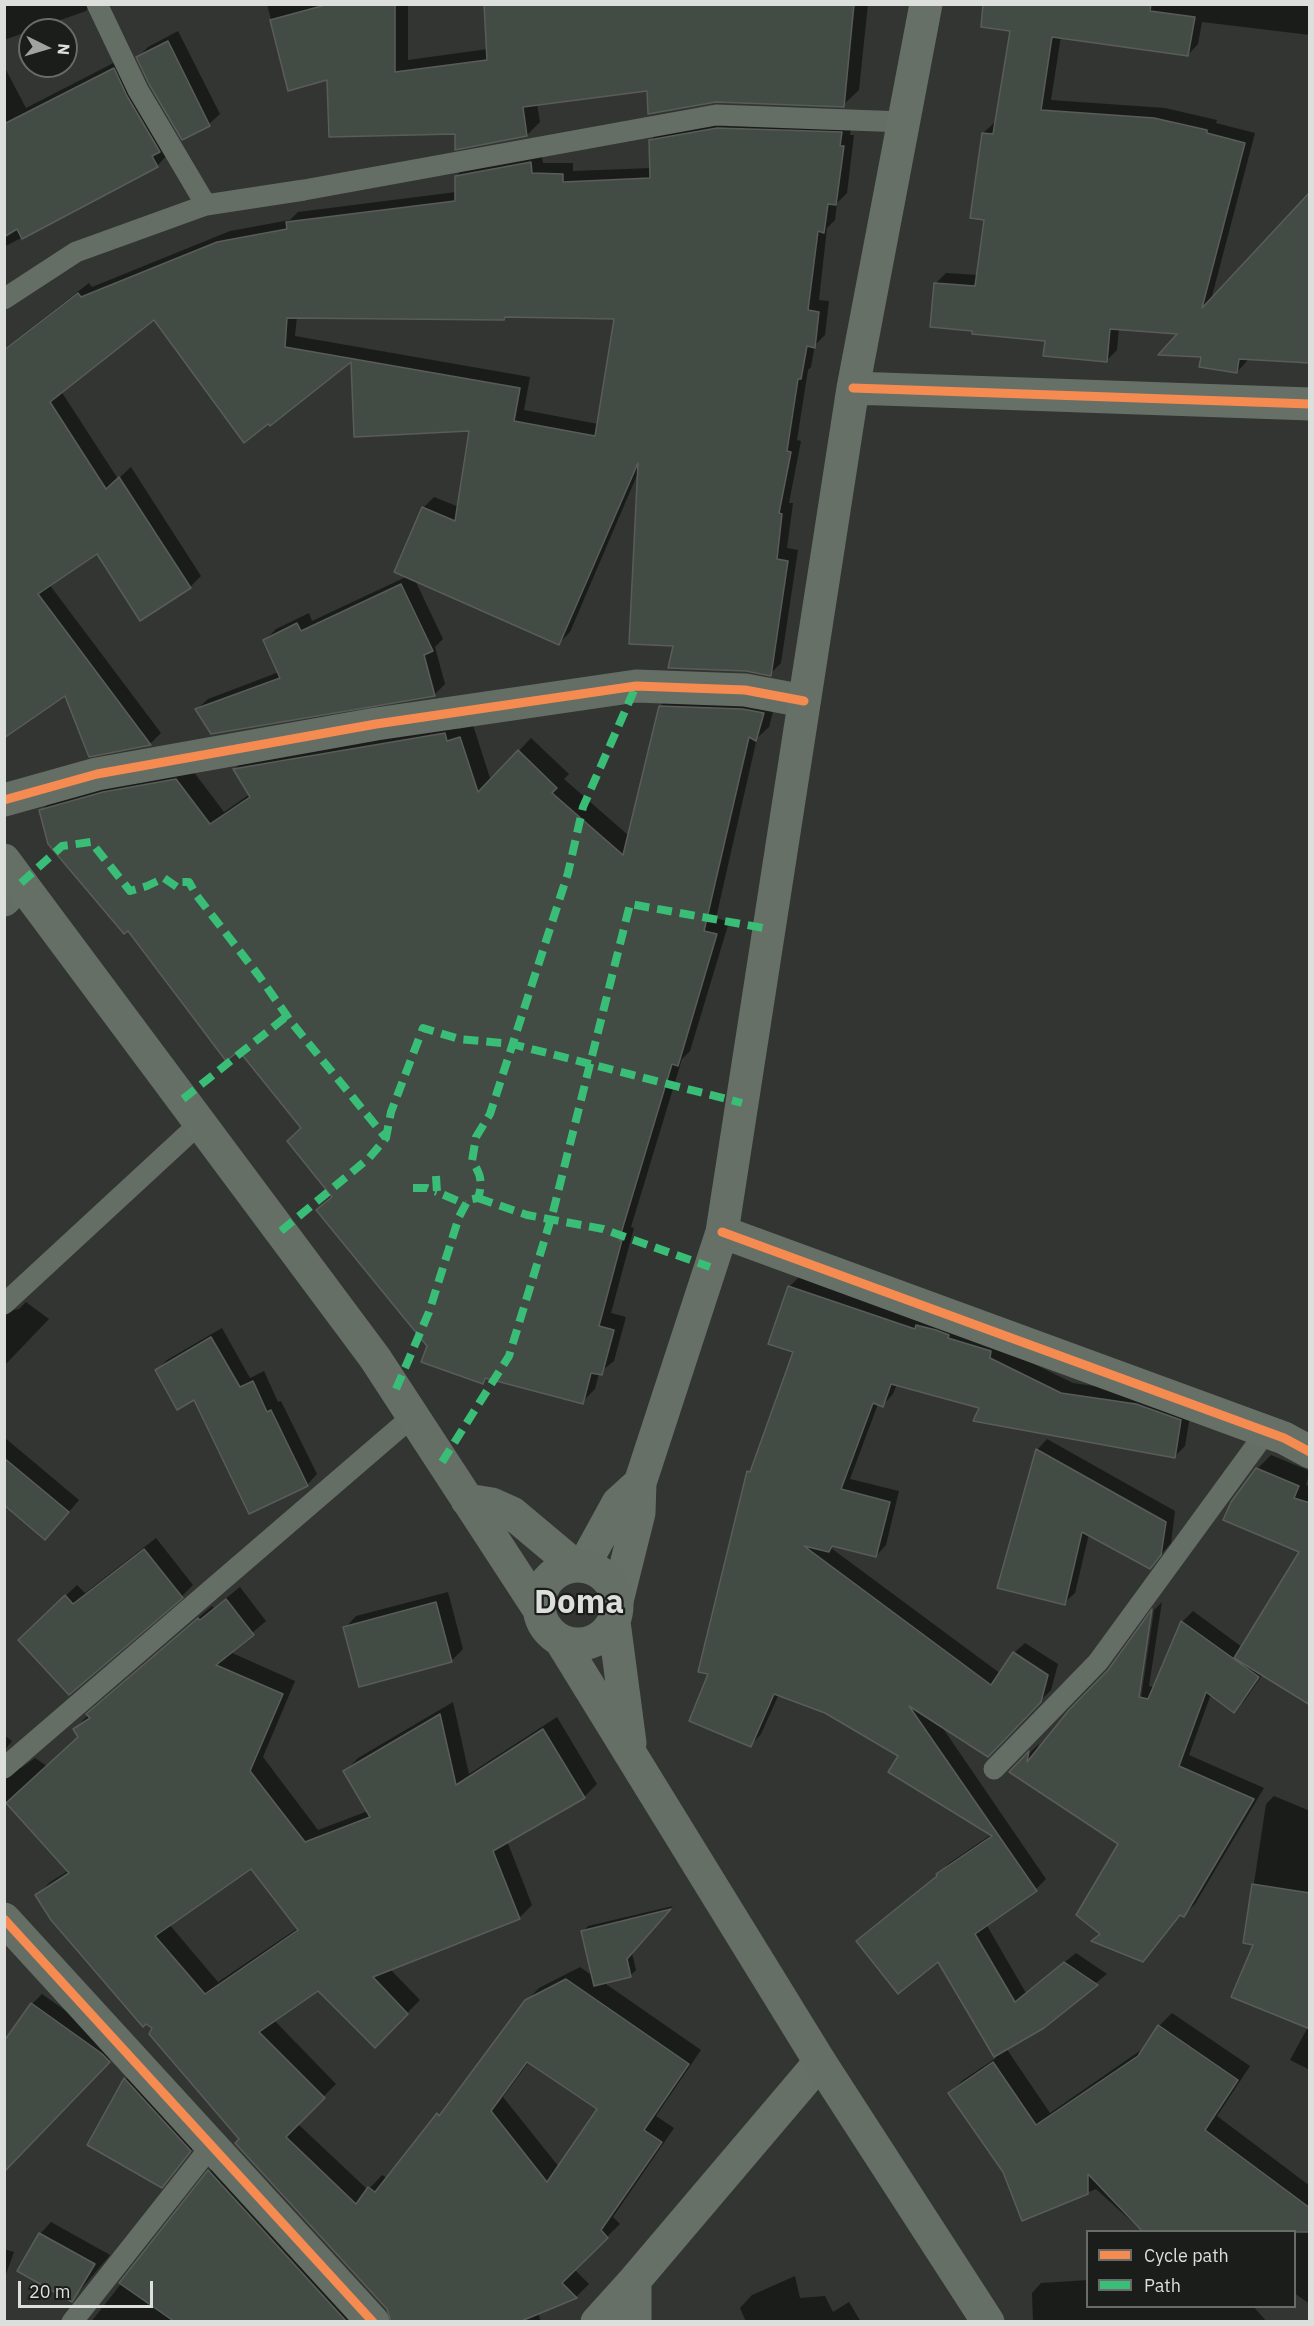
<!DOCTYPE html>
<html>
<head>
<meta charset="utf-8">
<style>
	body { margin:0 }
	#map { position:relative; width:1314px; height:2326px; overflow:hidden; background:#323532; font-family:"IBM Plex Sans",sans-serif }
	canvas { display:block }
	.frame { position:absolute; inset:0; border:6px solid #dcdfdc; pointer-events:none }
	.legend { position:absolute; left:1086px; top:2230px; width:210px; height:78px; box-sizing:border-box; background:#1a1d1a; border:2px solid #686b68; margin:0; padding:8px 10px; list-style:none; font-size:18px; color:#dcdfdc }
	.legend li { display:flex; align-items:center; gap:12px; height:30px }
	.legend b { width:30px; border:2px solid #686b68 }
	.north { position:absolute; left:18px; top:18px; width:60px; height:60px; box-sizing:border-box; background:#1a1d1a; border:2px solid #686b68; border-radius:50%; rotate:95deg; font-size:16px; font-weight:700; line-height:24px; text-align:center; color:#dcdfdc }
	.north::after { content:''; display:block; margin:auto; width:21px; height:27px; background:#a0a4a0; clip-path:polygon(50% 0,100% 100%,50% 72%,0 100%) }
	.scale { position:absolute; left:18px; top:2281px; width:135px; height:27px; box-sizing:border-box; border:3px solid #dcdfdc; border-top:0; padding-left:8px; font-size:18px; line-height:21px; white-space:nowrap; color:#dcdfdc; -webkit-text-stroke:4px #1a1d1a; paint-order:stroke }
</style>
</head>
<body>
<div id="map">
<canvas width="1314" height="2326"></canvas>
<div class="frame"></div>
<ul class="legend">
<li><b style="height:8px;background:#f68b52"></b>Cycle path</li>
<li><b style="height:8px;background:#3abd76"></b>Path</li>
</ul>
<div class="north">N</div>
<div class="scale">20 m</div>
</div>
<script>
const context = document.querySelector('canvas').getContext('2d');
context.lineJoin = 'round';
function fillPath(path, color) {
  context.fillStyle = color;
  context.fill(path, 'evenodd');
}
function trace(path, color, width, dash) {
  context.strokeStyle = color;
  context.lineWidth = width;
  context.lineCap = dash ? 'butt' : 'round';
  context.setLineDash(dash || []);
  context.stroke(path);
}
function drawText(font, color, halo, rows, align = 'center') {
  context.font = font + ' "IBM Plex Sans",sans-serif';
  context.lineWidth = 4.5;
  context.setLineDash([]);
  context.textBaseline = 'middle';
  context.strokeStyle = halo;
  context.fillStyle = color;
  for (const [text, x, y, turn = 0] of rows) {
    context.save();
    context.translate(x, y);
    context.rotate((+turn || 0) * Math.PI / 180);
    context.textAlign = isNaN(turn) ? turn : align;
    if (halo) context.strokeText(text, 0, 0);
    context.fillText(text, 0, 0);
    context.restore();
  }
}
fillPath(new Path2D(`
	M 4,4 L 92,4 L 86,11 L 4,40 Z
	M 267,4 L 408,4 L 408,60 L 488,49 L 537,104 L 540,122 L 527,135 L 456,132 L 328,78 L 289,90 Z
	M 610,4 L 868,4 L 859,90 L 843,105 L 649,90 Z
	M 1014,4 L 1310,4 L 1310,35 L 1202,22 L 1198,44 L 1188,55 L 1061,36 L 1051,100 L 1165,108 L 1217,120 L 1216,123 L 1255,133 L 1211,300 L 1248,358 L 1247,361 L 1237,372 L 1203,356 L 1180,333 L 1119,328 L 1117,350 L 1107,360 L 1046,339 L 974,329 L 935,284 L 946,273 L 978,275 L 986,219 L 983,133 L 994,123 L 996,123 Z
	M 178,31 L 220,114 L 209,124 L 183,138 L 138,57 L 148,47 Z
	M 127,56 L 170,152 L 157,166 L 4,247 L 4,66 L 26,108 Z
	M 729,117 L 852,122 L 850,135 L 854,135 L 847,193 L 837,203 L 835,220 L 827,228 L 819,300 L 829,301 L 825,335 L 815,345 L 811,367 L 808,370 L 797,440 L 801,441 L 789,503 L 793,503 L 787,548 L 798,550 L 781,663 L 770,674 L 675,645 L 638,473 L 570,632 L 559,643 L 415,580 L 443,639 L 435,647 L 445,684 L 434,695 L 197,709 L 208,699 L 279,672 L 265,640 L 276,629 L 309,613 L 312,621 L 408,576 L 423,508 L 434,497 L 459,507 L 471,429 L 355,435 L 353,359 L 270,424 L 154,318 L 61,391 L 118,479 L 131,467 L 201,576 L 190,587 L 98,552 L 49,584 L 161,733 L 150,744 L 90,755 L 65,694 L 4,567 L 4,349 L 89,283 L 92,287 L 230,231 L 290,220 L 298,212 L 456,192 L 456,176 L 467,165 L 541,152 L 543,163 L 573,163 L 573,171 L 651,168 L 650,141 L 661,130 ZM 506,315 L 616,317 L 598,424 L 524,410 L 530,377 L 295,336 L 297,317 Z
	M 674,693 L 776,700 L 769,727 L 757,738 L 716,918 L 729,922 L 690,1051 L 682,1059 L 631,1227 L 634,1228 L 611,1313 L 626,1317 L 614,1361 L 599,1373 L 595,1389 L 582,1402 L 487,1377 L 483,1382 L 429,1346 L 318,1211 L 333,1196 L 302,1127 L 41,811 L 54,798 L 190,767 L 224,812 L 250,794 L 235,769 L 247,756 L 457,721 L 459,729 L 473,725 L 491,781 L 531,738 L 569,774 L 564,779 L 629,836 L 660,706 Z
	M 800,1276 L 999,1347 L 1073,1383 L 1147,1394 L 1191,1410 L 1185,1446 L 1175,1456 L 897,1384 L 893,1394 L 883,1405 L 878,1404 L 850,1479 L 899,1491 L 886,1545 L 876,1556 L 834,1545 L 831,1548 L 1001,1674 L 1014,1653 L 1025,1643 L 1058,1664 L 1051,1690 L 987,1755 L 940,1724 L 1046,1879 L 1036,1889 L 986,1924 L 1026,1993 L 1076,1953 L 1107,1974 L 1043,2026 L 1006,2048 L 1050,2113 L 1144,2048 L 1159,2026 L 1172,2013 L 1250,2066 L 1217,2116 L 1310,2186 L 1310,2304 L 1294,2293 L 1294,2232 L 1143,2232 L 1096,2189 L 1023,2219 L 1004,2171 L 950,2093 L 963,2080 L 996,2058 L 939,1960 L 858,1941 L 938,1875 L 948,1864 L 992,1834 L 900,1755 L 826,1712 L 779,1694 L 761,1734 L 751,1745 L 710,1673 L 748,1472 L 753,1467 L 795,1351 L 789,1287 Z
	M 26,1302 L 49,1319 L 4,1366 L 4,1316 L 9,1311 L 19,1309 Z
	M 222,1328 L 250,1378 L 264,1371 L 278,1402 L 281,1401 L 317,1474 L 307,1485 L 157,1370 L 167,1360 Z
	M 4,1437 L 79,1500 L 56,1527 L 4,1504 Z
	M 1047,1439 L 1175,1511 L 1171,1543 L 1150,1567 L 1089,1534 L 1075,1593 L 1064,1603 L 1037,1450 Z
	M 1271,1455 L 1310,1471 L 1306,1485 L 1310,1486 L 1310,1580 L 1301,1551 L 1257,1469 Z
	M 156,1538 L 193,1585 L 182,1596 L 31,1629 L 77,1585 L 85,1593 Z
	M 240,1587 L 266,1621 L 230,1652 L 295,1681 L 263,1757 L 318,1830 L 368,1811 L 345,1771 L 358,1758 L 453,1702 L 469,1774 L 557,1717 L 597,1784 L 584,1797 L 507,1841 L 532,1905 L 519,1918 L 390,1969 L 420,2000 L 375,2046 L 318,1989 L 274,2020 L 336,2084 L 297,2123 L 368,2190 L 382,2175 L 387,2178 L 451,2102 L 526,2001 L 539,1988 L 580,1967 L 593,1976 L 583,1931 L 588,1926 L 673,1906 L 632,1953 L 636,1970 L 630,1976 L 603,1982 L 701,2050 L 656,2116 L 674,2128 L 613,2217 L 620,2224 L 574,2269 L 589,2284 L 577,2296 L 538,2312 L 541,2322 L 393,2322 L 388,2308 L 241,2139 L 154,2028 L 146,2022 L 37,1895 L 50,1882 L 68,1871 L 4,1799 L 4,1757 L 13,1767 L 21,1768 L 35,1758 L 47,1766 L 80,1737 L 75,1729 L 101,1701 L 212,1606 L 214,1608 ZM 251,1867 L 298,1928 L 218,1982 L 169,1924 ZM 529,2062 L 599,2109 L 559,2167 L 503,2097 Z
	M 448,1592 L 463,1649 L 451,1661 L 345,1628 L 356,1616 Z
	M 1162,1602 L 1149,1686 L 1154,1687 L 1182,1622 L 1193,1611 L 1242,1647 L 1263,1674 L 1245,1700 L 1234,1711 L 1211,1694 L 1189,1755 L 1264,1788 L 1195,1904 L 1184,1915 L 1181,1914 L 1142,1960 L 1093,1940 L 1101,1933 L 1120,1843 L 1011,1771 L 1039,1744 L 1036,1753 L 1137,1704 L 1140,1704 L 1154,1610 L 1152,1612 Z
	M 4,1735 L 12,1741 L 4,1751 Z
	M 1274,1796 L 1310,1811 L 1310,2070 L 1290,2060 L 1308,2027 L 1255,1943 L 1245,1942 L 1266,1804 Z
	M 42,1994 L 111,2043 L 118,2051 L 4,2171 L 32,2004 Z
	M 137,2068 L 201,2139 L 162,2186 L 89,2145 L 126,2079 Z
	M 222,2158 L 372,2322 L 91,2322 L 210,2171 Z
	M 51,2222 L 110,2255 L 72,2300 L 40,2234 Z
	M 4,2249 L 14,2252 L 4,2280 Z
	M 795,2276 L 800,2298 L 825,2296 L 833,2312 L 849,2302 L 861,2322 L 746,2322 L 740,2308 L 752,2295 Z
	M 1088,2280 L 1088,2306 L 1253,2306 L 1267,2322 L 1033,2322 L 1032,2293 L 1041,2283 Z`), '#0007');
const building = new Path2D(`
	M 329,4 L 395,4 L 395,72 L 487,60 L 484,4 L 854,4 L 844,107 L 716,102 L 648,114 L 647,91 L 523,107 L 527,136 L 455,150 L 455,134 L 329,137 L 327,80 L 288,91 L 270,20 Z
	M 983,4 L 1151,4 L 1150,11 L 1195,17 L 1188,56 L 1052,37 L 1041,110 L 1154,118 L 1207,130 L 1207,133 L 1245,143 L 1202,308 L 1310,192 L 1310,363 L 1239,359 L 1237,373 L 1199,367 L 1201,357 L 1158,355 L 1177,334 L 1110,329 L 1107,362 L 1043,356 L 1045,341 L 972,334 L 972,331 L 930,327 L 934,283 L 975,286 L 984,220 L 970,218 L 982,133 L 993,134 L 1010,31 L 981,27 Z
	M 168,41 L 210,126 L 182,140 L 149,84 L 136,57 Z
	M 114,68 L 127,96 L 160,152 L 152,156 L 158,167 L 22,239 L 17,229 L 4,237 L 4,124 Z
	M 717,128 L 842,132 L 840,146 L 844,146 L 836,205 L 828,204 L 824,233 L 818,231 L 808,310 L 819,312 L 815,348 L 807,346 L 801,379 L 798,379 L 787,451 L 791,452 L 779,513 L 782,514 L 777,559 L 788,561 L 771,676 L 746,671 L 668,668 L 673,646 L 629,644 L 638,463 L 559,645 L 394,572 L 422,507 L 455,521 L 469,431 L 354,437 L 351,362 L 270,426 L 268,424 L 244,443 L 154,320 L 50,402 L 106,489 L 119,477 L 191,588 L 140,621 L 97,554 L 38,594 L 151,745 L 89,757 L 65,696 L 4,738 L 4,350 L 78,293 L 81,297 L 217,242 L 287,229 L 286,222 L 455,201 L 455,176 L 531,162 L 532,173 L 563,174 L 563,182 L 650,178 L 649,140 ZM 505,317 L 614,319 L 595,436 L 514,421 L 520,388 L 285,347 L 287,318 L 504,320 Z
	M 401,584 L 433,651 L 424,655 L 435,696 L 211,734 L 195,709 L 280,678 L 263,640 L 297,623 L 301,631 Z
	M 659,706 L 743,709 L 764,713 L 756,741 L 749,737 L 704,931 L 717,934 L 678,1066 L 672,1064 L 619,1240 L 622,1240 L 599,1326 L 614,1330 L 602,1375 L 591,1373 L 583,1404 L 485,1378 L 483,1384 L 421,1362 L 427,1346 L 316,1210 L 332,1197 L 287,1141 L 301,1128 L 239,1051 L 226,1061 L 128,931 L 124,934 L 48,844 L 39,810 L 103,792 L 176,779 L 210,824 L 250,797 L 233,769 L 445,733 L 447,741 L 460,737 L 478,792 L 518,750 L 557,788 L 552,793 L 623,855 Z
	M 788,1286 L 915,1329 L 916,1325 L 936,1330 L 949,1335 L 948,1338 L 991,1351 L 990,1358 L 1061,1393 L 1136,1404 L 1181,1420 L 1175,1458 L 973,1421 L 979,1408 L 891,1384 L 883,1407 L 873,1403 L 841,1489 L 890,1502 L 876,1557 L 832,1546 L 829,1552 L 804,1546 L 991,1685 L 1013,1652 L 1048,1675 L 1041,1702 L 988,1757 L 909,1706 L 1037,1891 L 975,1934 L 1015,2002 L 1064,1962 L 1098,1985 L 1044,2028 L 994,2057 L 938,1962 L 898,1994 L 856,1941 L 937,1876 L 936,1874 L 992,1836 L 888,1772 L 898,1756 L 825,1713 L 774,1694 L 751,1747 L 689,1721 L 708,1674 L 698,1672 L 747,1471 L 750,1472 L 793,1352 L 768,1344 Z
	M 211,1337 L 240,1387 L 253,1381 L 267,1412 L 271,1410 L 308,1486 L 249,1514 L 194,1400 L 177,1410 L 155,1370 Z
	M 1036,1449 L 1166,1522 L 1161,1555 L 1150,1569 L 1082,1532 L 1065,1605 L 997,1588 Z
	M 4,1458 L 69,1512 L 45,1540 L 4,1505 Z
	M 1256,1468 L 1299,1486 L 1294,1498 L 1310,1503 L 1310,1705 L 1234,1658 L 1299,1552 L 1223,1520 L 1231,1502 Z
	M 144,1549 L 183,1598 L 69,1695 L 18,1640 L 65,1595 L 73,1604 Z
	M 226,1599 L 254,1635 L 216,1665 L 283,1694 L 250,1771 L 305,1842 L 370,1817 L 343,1771 L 440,1714 L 456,1785 L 543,1729 L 585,1798 L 493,1851 L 520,1919 L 373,1977 L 408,2014 L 375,2048 L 318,1991 L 259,2032 L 325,2098 L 286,2137 L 356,2204 L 368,2187 L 375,2192 L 437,2113 L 439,2116 L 525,2000 L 566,1979 L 689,2064 L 644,2130 L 662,2142 L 601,2230 L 608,2238 L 562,2283 L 577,2298 L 519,2322 L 391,2322 L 387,2309 L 235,2143 L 239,2139 L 149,2034 L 152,2028 L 146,2024 L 143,2027 L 51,1920 L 35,1895 L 69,1873 L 6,1803 L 78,1737 L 73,1729 L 90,1718 L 86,1714 L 198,1618 L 200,1620 ZM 251,1869 L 298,1930 L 205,1994 L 155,1936 ZM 527,2062 L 597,2109 L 547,2182 L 491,2111 Z
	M 436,1602 L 452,1662 L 359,1687 L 343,1627 Z
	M 1152,1609 L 1139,1697 L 1148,1699 L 1181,1621 L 1259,1677 L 1234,1713 L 1206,1692 L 1179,1766 L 1254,1799 L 1184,1917 L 1180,1915 L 1143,1962 L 1091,1941 L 1100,1934 L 1076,1915 L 1118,1844 L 1009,1772 L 1029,1751 L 1027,1762 L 1069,1710 L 1108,1670 Z
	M 1252,1884 L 1310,1893 L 1310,2029 L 1231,1997 L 1253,1945 L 1243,1943 Z
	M 671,1909 L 627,1959 L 631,1977 L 594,1986 L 581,1931 Z
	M 31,2003 L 101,2053 L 110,2062 L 4,2172 L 4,2041 Z
	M 1158,2025 L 1238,2080 L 1205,2130 L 1310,2208 L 1310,2232 L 1143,2232 L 1088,2174 L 1088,2194 L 1022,2221 L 1003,2172 L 948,2093 L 993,2062 L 1036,2125 L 1138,2056 Z
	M 124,2078 L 191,2151 L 162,2188 L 87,2145 Z
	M 208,2170 L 347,2322 L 175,2322 L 119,2283 Z
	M 39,2233 L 95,2264 L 72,2302 L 17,2271 Z`);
fillPath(building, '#424c44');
trace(building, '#5a5c5a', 1.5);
trace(new Path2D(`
	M 97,4 L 138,90 L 206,205 L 304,190 L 716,115 L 904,122
	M 4,299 L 76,252 L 206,205
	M 4,1304 L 200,1123
	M 4,1768 L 413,1416
	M 994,1769 L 1098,1662 L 1266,1432
	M 72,2322 L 212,2145`), '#656e65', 21);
trace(new Path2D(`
	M 4,800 L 97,774 L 376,724 L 636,686 L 745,690 L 804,701
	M 4,900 L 21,883
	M 4,1919 L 373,2322`), '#656e65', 33);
trace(new Path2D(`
	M 853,388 L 1310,404
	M 722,1232 L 1284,1438 L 1310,1452
	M 584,1565 L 618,1503 L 640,1483
	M 617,1601 L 639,1513 L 640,1483 L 722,1232 L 853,388 L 926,4
	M 597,2322 L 635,2280 L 820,2062
	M 635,2322 L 635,2280`), '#667067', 33);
trace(new Path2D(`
	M 4,860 L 375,1358 L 538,1608
	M 467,1500 L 492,1504 L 512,1513 L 574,1565
	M539 1605a39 39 0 1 1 78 0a39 39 0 1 1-78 0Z
	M 614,1622 L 630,1743
	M 561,1641 L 820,2062 L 988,2322`), '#656f65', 33);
trace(new Path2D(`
	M 21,883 L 62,846 L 91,842 L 130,891 L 147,886 L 164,878 L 177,887 L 182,882 L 189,882 L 197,896 L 259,976 L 292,1023 L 386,1138
	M 183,1099 L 287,1016
	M 436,1176 L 437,1192 L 465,1204
	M 413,1188 L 427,1188 L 437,1192
	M 478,1198 L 527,1215 L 603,1229 L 710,1267
	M 281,1231 L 369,1158 L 386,1138 L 391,1112 L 423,1028 L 459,1039 L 512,1044 L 742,1103
	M 396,1389 L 429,1312 L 459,1217 L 468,1200 L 478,1198 C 483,1183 481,1174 472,1161 L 476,1137 L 490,1114 L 568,873 L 583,807 L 636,686
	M 442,1462 L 509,1356 L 553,1212 L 630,904 L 769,929`), '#3abd76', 8, [15, 8]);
trace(new Path2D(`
	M 853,388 L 1310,404
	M 4,800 L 97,774 L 376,724 L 636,686 L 745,690 L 804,701
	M 722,1232 L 1284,1438 L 1310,1452
	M 4,1919 L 373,2322`), '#f68b52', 9);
drawText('bold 33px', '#dcdfdc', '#1a1d1a', [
	["Doma",579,1603]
]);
</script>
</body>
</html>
